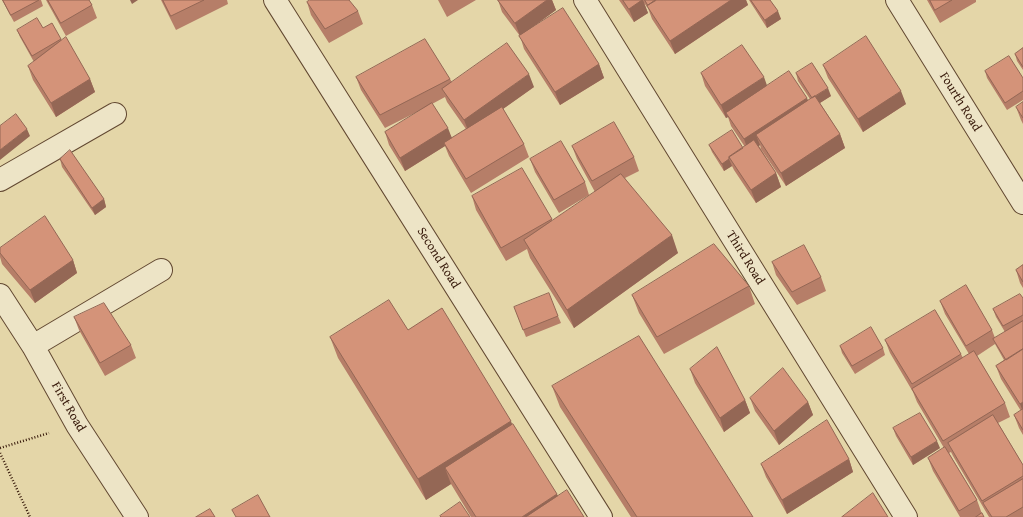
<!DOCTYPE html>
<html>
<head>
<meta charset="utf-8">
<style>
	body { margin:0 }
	canvas { display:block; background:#e4d6a8 }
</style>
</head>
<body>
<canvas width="1023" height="517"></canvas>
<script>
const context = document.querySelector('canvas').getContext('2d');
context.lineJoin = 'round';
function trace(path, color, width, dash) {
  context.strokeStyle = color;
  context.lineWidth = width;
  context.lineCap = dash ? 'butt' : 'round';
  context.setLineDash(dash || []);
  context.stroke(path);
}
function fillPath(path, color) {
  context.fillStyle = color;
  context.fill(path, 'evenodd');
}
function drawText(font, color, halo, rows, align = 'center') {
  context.font = font + ' "Gentium Book Plus",serif';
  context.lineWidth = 3;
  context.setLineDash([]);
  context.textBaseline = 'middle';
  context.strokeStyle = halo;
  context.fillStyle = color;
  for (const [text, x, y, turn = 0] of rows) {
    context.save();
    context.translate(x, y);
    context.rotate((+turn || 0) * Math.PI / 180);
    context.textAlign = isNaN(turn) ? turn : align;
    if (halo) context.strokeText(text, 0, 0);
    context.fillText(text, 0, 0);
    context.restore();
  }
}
const minor = new Path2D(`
	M 275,0 L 601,517
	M 585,0 L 906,517
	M 897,0 L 1023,203
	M 0,180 L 115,114
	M 0,295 L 33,346 L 77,425 L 137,517
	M 33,346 L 161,270`);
trace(minor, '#624831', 24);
trace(new Path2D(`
	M 0,448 L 49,433
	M 0,453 L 30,517`), '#361809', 2.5, [1, 2]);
trace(minor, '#ede4c6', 22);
fillPath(new Path2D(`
	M 2,0 L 41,0 L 43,6 L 14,22 Z
	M 46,0 L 89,0 L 92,5 L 97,18 L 66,36 Z
	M 161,0 L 227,0 L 228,4 L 176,30 Z
	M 438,0 L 476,0 L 447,17 Z
	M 498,0 L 552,0 L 556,10 L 525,33 L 599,64 L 604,78 L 560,105 L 524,49 L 520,36 L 502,12 Z
	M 619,0 L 746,0 L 748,5 L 675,54 L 652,19 L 648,8 L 644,3 L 648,13 L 634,22 Z
	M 749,0 L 770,0 L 781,19 L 767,28 Z
	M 927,0 L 976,0 L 976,2 L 940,23 Z
	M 307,2 L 358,11 L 363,24 L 329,43 L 311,15 Z
	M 43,28 L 61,39 L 90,79 L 95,92 L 56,117 L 33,80 L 28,66 L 34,62 L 20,37 L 17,30 Z
	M 1023,48 L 1023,70 L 1017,61 L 1015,54 Z
	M 823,65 L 906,104 L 863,132 L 828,78 Z
	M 985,71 L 1023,78 L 1023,100 L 1007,110 L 987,78 Z
	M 701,73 L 767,86 L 807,98 L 808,101 L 810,99 L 798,81 L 796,73 L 831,96 L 820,103 L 840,134 L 845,148 L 786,186 L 761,149 L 760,145 L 759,146 L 776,173 L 781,187 L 756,203 L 734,170 L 732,166 L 724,171 L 712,152 L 709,145 L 743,148 L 745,147 L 731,126 L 728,117 L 726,118 L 705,86 Z
	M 356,77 L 450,79 L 452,82 L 534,87 L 503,109 L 524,144 L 529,157 L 471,193 L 449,156 L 445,146 L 405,171 L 389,145 L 385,132 L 425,108 L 385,128 L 361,90 ZM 445,97 L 447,102 L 466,129 L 452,138 L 432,104 Z
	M 1016,107 L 1023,118 L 1023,124 L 1021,120 Z
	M 572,146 L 634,157 L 639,171 L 625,178 L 678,253 L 574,328 L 530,258 L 527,249 L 506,261 L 476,210 L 472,196 L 552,219 L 552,221 L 595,192 L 577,159 Z
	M 60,159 L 104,199 L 106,207 L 95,215 L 62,167 Z
	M 530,159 L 585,182 L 589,195 L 559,213 L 535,172 Z
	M 0,253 L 73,260 L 77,273 L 35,303 L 2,264 L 0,257 Z
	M 772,262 L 821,277 L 826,291 L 797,305 L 776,275 Z
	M 1023,265 L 1023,288 L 1020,283 L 1016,270 Z
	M 749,286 L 755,304 L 664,354 L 639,313 L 632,295 Z
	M 1023,298 L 1023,435 L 1019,428 L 1014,415 L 1021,411 L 1001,379 L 996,366 L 1004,360 L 995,344 L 977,356 L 1005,403 L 1010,417 L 998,423 L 1023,465 L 1023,517 L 989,517 L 953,456 L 951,452 L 949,453 L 977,500 L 982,514 L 976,517 L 960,517 L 933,471 L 928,458 L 944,448 L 917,402 L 913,392 L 890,353 L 885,340 L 961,354 L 963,358 L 969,354 L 945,314 L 940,301 L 992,330 L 995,338 L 1005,332 L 996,317 L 993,309 Z
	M 514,307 L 558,316 L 561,323 L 526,337 Z
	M 74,317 L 131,345 L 136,358 L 105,376 L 79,330 Z
	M 408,330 L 512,424 L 558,496 L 584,517 L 471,517 L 451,484 L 426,500 L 338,358 L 330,337 Z
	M 840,346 L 883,348 L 885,355 L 855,374 L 842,353 Z
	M 690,369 L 745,400 L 750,413 L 724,432 L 695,383 Z
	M 552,386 L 753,517 L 631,517 L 560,407 Z
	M 750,398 L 808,402 L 813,415 L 779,445 L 755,411 Z
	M 893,428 L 940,448 L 913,465 L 896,436 Z
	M 849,459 L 853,472 L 787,514 L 766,477 L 761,464 Z`), '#b67e68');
fillPath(new Path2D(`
	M 130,0 L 138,0 L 132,4 Z
	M 547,0 L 552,0 L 556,10 L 520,36 L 515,23 Z
	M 642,0 L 643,0 L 648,13 L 634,22 L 629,9 Z
	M 731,0 L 746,0 L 748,5 L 675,54 L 670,41 Z
	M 778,11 L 781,19 L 767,28 L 765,20 Z
	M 599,64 L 604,78 L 560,105 L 555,92 Z
	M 529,74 L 534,87 L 469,133 L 464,120 Z
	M 764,77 L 769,91 L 726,113 L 728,117 L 726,118 L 721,105 Z
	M 90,79 L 95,92 L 56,117 L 51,103 Z
	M 828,88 L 831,96 L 815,106 L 812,99 Z
	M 901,91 L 906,104 L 863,132 L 858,119 Z
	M 807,98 L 812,112 L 756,135 L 760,145 L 749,153 L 744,139 Z
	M 448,128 L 453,141 L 444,143 L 445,146 L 405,171 L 400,158 Z
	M 27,129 L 30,136 L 0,160 L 0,150 Z
	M 840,134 L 845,148 L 786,186 L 781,173 Z
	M 729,159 L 732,166 L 724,171 L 722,164 Z
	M 776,173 L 781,187 L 756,203 L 751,190 Z
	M 104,199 L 106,207 L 95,215 L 92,208 Z
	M 672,235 L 678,253 L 574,328 L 567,310 Z
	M 73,260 L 77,273 L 35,303 L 30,290 Z
	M 745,400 L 750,413 L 724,432 L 720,418 Z
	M 808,402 L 813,415 L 779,445 L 774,431 Z
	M 1023,402 L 1023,412 L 1020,404 Z
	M 511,421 L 518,442 L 445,468 L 451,484 L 426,500 L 418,479 Z
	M 937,441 L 940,448 L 913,465 L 911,457 Z
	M 849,459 L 853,472 L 787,514 L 782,500 Z
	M 557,494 L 564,512 L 556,517 L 522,517 Z`), '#946755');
const building = new Path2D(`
	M 3,0 L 39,0 L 11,15 Z
	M 48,0 L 89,0 L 92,5 L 61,23 Z
	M 163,0 L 204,0 L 171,16 Z
	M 310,0 L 349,0 L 358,11 L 325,29 L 307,2 Z
	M 498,0 L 547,0 L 515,23 Z
	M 623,0 L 642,0 L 629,9 Z
	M 645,0 L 655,0 L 648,5 Z
	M 657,0 L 731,0 L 670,41 L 647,6 Z
	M 751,0 L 770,0 L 778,11 L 765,20 Z
	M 930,0 L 952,0 L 935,10 Z
	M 563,8 L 599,64 L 555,92 L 519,36 Z
	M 37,18 L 43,28 L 52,23 L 61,39 L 32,56 L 17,30 Z
	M 866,36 L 901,91 L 858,119 L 823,65 Z
	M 66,37 L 90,79 L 51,103 L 28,66 Z
	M 425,39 L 450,79 L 380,115 L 356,77 Z
	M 507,43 L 529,74 L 464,120 L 442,89 Z
	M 742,45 L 764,77 L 721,105 L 701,73 Z
	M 1023,48 L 1023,67 L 1015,54 Z
	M 1009,56 L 1023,78 L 1023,91 L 1005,103 L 985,71 Z
	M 812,63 L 828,88 L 812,98 L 796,73 Z
	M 789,71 L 807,98 L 744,139 L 726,113 Z
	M 815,96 L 840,134 L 781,173 L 756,135 Z
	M 1023,102 L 1023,118 L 1016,107 Z
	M 432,103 L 448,128 L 400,158 L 385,132 Z
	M 502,107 L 524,144 L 466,179 L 444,143 Z
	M 16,114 L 27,129 L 0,150 L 0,126 Z
	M 614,122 L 634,157 L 592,181 L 572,146 Z
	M 732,130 L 743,148 L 729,157 L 729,159 L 722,164 L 709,145 Z
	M 754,140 L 776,173 L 751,190 L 729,157 Z
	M 561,141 L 585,182 L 554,200 L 530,159 Z
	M 70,150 L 104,199 L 92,208 L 60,159 Z
	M 522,168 L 552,219 L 501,248 L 472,196 Z
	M 621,174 L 672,235 L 567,310 L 524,240 Z
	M 45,216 L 73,260 L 30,290 L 0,253 L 0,248 Z
	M 714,244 L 749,286 L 657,337 L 632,295 Z
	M 804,245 L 821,277 L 792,292 L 772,262 Z
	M 1023,265 L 1023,282 L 1016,270 Z
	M 966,285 L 992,330 L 966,346 L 940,301 Z
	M 549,293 L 558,316 L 523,330 L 514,307 Z
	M 1020,294 L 1023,298 L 1023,315 L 1003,326 L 993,309 Z
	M 389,300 L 408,330 L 442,308 L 511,421 L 418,479 L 330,337 Z
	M 104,303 L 131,345 L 100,363 L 74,317 Z
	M 935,310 L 961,354 L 912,384 L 885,340 Z
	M 1023,321 L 1023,349 L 1006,360 L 993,339 Z
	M 871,327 L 883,348 L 852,366 L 840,346 Z
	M 639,336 L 753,517 L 637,517 L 552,386 Z
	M 717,347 L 745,400 L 720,418 L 690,369 Z
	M 1023,349 L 1023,402 L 1020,404 L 996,366 Z
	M 974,351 L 1005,403 L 943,441 L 912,389 Z
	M 783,368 L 808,402 L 774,431 L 750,398 Z
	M 1023,409 L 1023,430 L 1014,415 Z
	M 920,413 L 937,441 L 911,457 L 893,428 Z
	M 993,415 L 1023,465 L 1023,476 L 982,501 L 948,443 Z
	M 827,420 L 849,459 L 782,500 L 761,464 Z
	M 513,424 L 557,494 L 522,517 L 476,517 L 445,468 Z
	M 945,447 L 977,500 L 959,511 L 928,458 Z
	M 1023,479 L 1023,507 L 1006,517 L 992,517 L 983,503 Z
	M 567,490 L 584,517 L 526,517 Z
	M 873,493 L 888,517 L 842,517 Z
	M 258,495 L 270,517 L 236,517 L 232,510 Z
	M 460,502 L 470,517 L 441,517 L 440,516 Z
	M 210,509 L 215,517 L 196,517 Z
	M 982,513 L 984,517 L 976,517 Z`);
fillPath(building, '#d49379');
trace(building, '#946755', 1);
drawText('13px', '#361809', '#ede4c6', [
	["Fourth Road",960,102,58],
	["Second Road",438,258,58],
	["Third Road",745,258,58],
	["First Road",68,407,60]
]);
</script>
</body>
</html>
